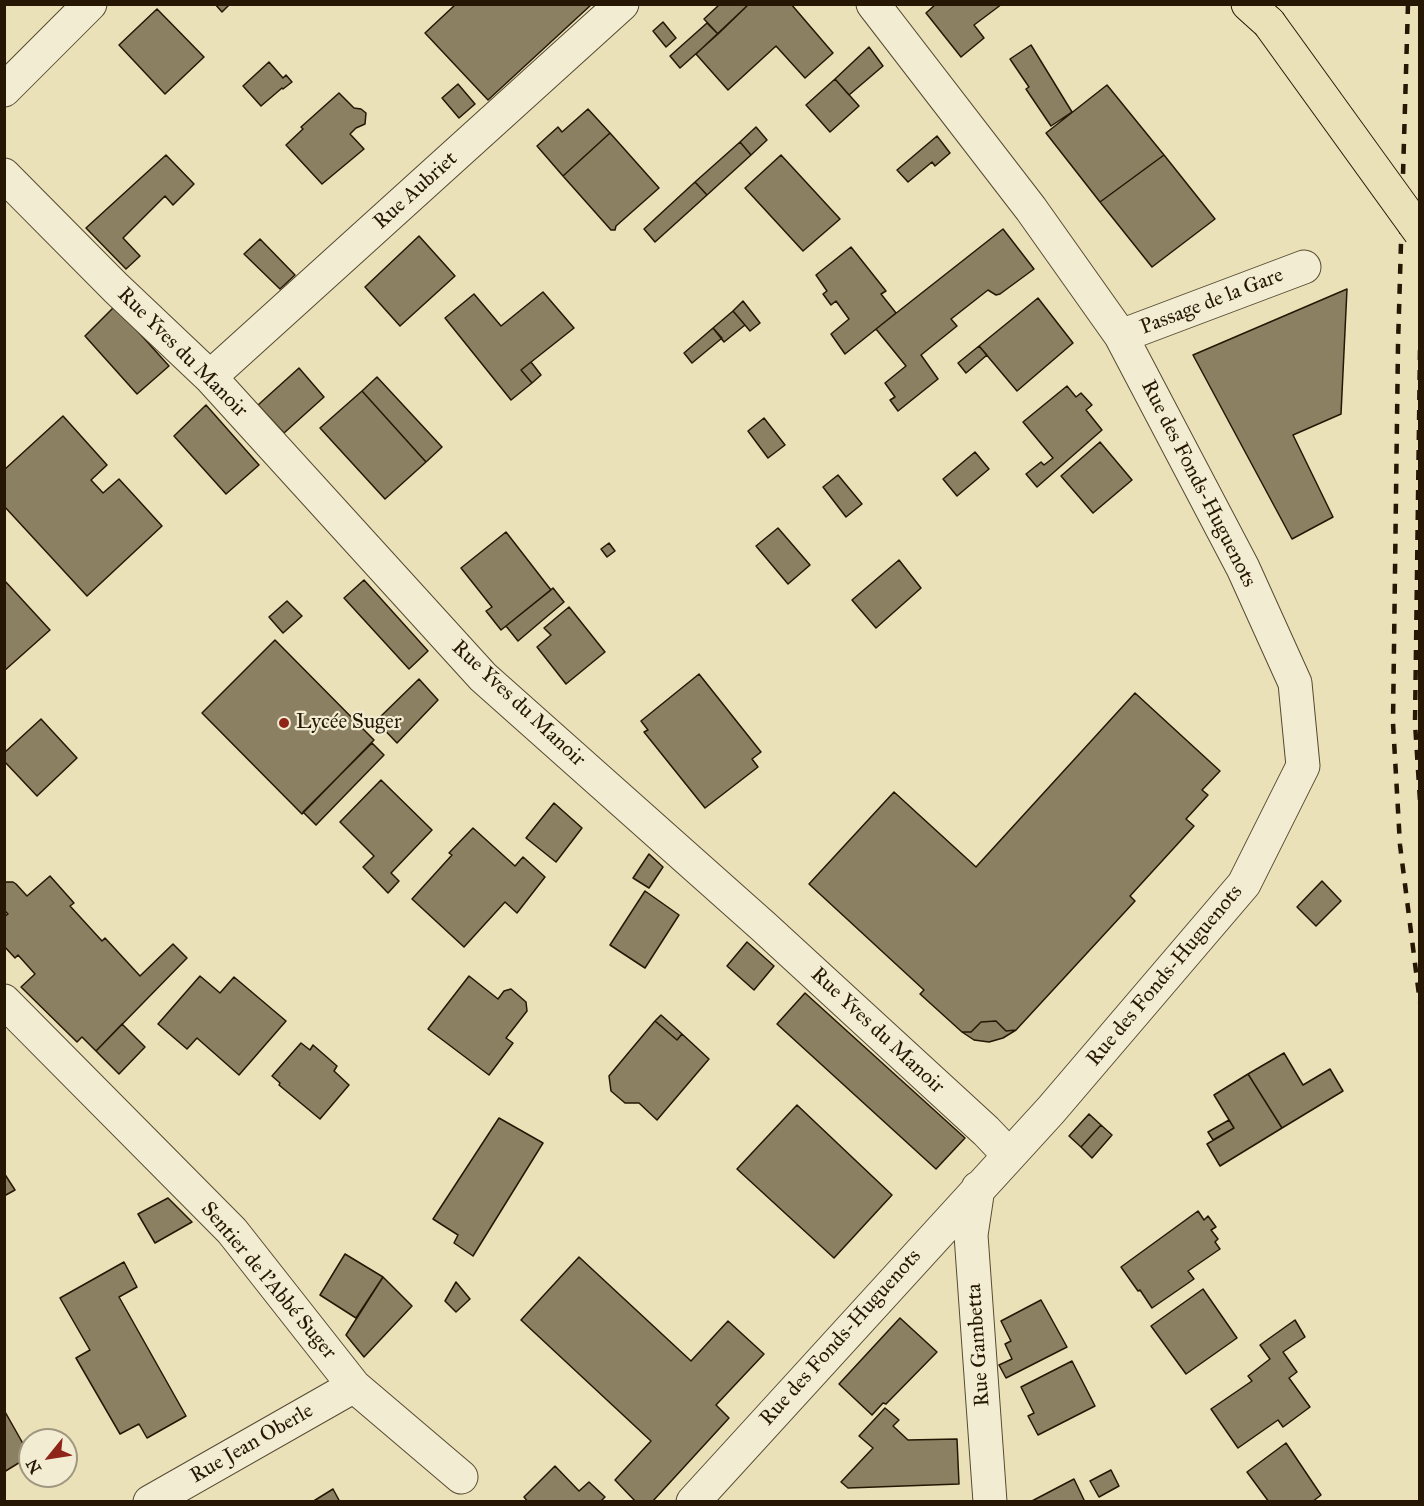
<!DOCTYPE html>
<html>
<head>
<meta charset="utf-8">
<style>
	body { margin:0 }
	#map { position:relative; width:1424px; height:1506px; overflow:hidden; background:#ebe1b9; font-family:"IM FELL Great Primer",serif }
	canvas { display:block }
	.frame { position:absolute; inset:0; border:6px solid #251704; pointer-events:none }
	.north { position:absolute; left:18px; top:1428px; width:60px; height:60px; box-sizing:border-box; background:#f2ecd2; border:2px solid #a09780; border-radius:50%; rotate:240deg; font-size:16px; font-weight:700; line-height:24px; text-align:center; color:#251704 }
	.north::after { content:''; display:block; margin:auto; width:21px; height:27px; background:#8f2418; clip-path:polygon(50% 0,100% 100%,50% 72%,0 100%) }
</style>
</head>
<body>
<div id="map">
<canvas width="1424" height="1506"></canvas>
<div class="frame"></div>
<div class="north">N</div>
</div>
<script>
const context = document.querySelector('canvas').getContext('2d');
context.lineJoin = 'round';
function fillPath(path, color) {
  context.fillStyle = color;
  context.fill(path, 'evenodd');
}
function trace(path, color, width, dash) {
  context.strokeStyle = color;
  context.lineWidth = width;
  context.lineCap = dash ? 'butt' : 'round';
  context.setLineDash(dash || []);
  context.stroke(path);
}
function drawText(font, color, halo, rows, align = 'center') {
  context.font = font + ' "IM FELL Great Primer",serif';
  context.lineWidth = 4.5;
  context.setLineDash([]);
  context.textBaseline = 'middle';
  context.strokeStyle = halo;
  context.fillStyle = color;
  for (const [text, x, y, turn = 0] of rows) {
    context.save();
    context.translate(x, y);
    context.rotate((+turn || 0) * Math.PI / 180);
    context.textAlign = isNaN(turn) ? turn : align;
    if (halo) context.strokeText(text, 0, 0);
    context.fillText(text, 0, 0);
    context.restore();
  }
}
const building = new Path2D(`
	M 215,4 L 230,4 L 222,12 Z
	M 456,4 L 592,4 L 488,100 L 425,33 Z
	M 720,4 L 749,4 L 718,34 L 704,19 Z
	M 749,4 L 791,4 L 833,53 L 805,78 L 776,46 L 728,90 L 696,54 Z
	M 936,4 L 1002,4 L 974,25 L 984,38 L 961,57 L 926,13 Z
	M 157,9 L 204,57 L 165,94 L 119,45 Z
	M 663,22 L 676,38 L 666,47 L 653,31 Z
	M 707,23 L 718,34 L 680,68 L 670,56 Z
	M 1031,45 L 1072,112 L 1051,126 L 1026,89 L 1029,87 L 1010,59 Z
	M 869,47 L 883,66 L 849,95 L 835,79 Z
	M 269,62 L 283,78 L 286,75 L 292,82 L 283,89 L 282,88 L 261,106 L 243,86 Z
	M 835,79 L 859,106 L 830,132 L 806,105 Z
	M 458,84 L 475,104 L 459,118 L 442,98 Z
	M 1107,85 L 1164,155 L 1100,202 L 1046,133 Z
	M 339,93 L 354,108 L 361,109 L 366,113 L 365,124 L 356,128 L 350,134 L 364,149 L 322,184 L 286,145 L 303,129 L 301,127 Z
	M 588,109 L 610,133 L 563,176 L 537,146 L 558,127 L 562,132 Z
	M 756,127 L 767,140 L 751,155 L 740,142 Z
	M 610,133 L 659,188 L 616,226 L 615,230 L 611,230 L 563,176 Z
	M 937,136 L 950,153 L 935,166 L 932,162 L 908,182 L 897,170 Z
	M 740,142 L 751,155 L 707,195 L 695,182 Z
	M 166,155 L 194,184 L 173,205 L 165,196 L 123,238 L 140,256 L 126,269 L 86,228 Z
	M 781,155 L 840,219 L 803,251 L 745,188 Z
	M 1164,155 L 1215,219 L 1152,267 L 1100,202 Z
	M 695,182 L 707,195 L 655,242 L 644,229 Z
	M 1003,229 L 1034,269 L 1000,294 L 996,295 L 988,290 L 951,319 L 957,326 L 921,355 L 938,379 L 898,411 L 890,400 L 895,397 L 885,383 L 906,366 L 876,329 Z
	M 419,236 L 455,276 L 400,326 L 365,287 Z
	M 260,239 L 295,275 L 280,289 L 244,254 Z
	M 851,247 L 886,291 L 881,294 L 896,313 L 845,354 L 831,334 L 849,319 L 836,301 L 831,305 L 823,294 L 827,291 L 816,275 Z
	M 1347,289 L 1341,414 L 1293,435 L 1333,517 L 1292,539 L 1193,355 Z
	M 543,292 L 574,328 L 521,370 L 532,383 L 511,400 L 445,318 L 474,294 L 501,326 Z
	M 1038,298 L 1073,343 L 1017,391 L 979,346 Z
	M 743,301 L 760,323 L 750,331 L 733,311 Z
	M 115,306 L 169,366 L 137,394 L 85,336 Z
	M 733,311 L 745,325 L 724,342 L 713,328 Z
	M 713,328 L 722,338 L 692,363 L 684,353 Z
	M 979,346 L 987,355 L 966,373 L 958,363 Z
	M 531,362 L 541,375 L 532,383 L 521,370 Z
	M 299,368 L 324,397 L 284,433 L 258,405 Z
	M 377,377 L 442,447 L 426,462 L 362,391 Z
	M 1067,386 L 1076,397 L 1081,393 L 1092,405 L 1086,410 L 1102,430 L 1037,487 L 1026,474 L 1041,462 L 1044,465 L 1053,458 L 1023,422 Z
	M 362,391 L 426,462 L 385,499 L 320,428 Z
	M 206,405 L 259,465 L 226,494 L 174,436 Z
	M 63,416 L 107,465 L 91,480 L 103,493 L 119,479 L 162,526 L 87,596 L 4,506 L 4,470 Z
	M 764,418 L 785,445 L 768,458 L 748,431 Z
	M 1100,442 L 1132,480 L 1093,513 L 1061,476 Z
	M 975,452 L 989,469 L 957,496 L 943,479 Z
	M 838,475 L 862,504 L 846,517 L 823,487 Z
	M 778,528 L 810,565 L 788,584 L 756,546 Z
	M 506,532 L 551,590 L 501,630 L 486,611 L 492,607 L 461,568 Z
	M 609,543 L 615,551 L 607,557 L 601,549 Z
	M 899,560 L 921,588 L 876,628 L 852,600 Z
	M 4,580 L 50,630 L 4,671 Z
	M 364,580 L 428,651 L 409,669 L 344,598 Z
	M 553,588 L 564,602 L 518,641 L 506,626 Z
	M 287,601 L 302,616 L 283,633 L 269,617 Z
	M 569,607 L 605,652 L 566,684 L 537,647 L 551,635 L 544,628 Z
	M 275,640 L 374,740 L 302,814 L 202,713 Z
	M 699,674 L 761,752 L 752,759 L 758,767 L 705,808 L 644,732 L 648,730 L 641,721 Z
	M 419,679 L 438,700 L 397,743 L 376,721 Z
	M 1135,693 L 1220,771 L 1202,790 L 1208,795 L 1186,819 L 1194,826 L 1130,896 L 1135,901 L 1016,1030 L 1006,1031 L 996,1021 L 981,1022 L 971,1032 L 962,1032 L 920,994 L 924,990 L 809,884 L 894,792 L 976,867 Z
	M 41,719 L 77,758 L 37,796 L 4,761 L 4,753 Z
	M 372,743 L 384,755 L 316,825 L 303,812 Z
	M 381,780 L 432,830 L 391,873 L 399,881 L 388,893 L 363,867 L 374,856 L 340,822 Z
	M 554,803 L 582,828 L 556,862 L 526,838 Z
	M 473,828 L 515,866 L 523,857 L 545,877 L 517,913 L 505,902 L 464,947 L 412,899 L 452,855 L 449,853 Z
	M 649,854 L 663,867 L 649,888 L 633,878 Z
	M 50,876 L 74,903 L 70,906 L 102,941 L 105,938 L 140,976 L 173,944 L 187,958 L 96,1051 L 82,1037 L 77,1042 L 21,987 L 35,974 L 18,955 L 15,958 L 4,946 L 4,917 L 8,914 L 4,910 L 4,882 L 13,882 L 16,884 L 27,896 Z
	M 1322,881 L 1341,901 L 1316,926 L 1297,907 Z
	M 645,891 L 679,915 L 645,968 L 610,945 Z
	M 747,942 L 774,966 L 754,990 L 727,966 Z
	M 200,976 L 220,993 L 234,977 L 286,1021 L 239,1075 L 197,1038 L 187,1049 L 158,1024 Z
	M 469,976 L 498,999 L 504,991 L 511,989 L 526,1002 L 527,1011 L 506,1038 L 513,1043 L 489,1075 L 428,1029 Z
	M 805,993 L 965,1138 L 936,1169 L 777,1024 Z
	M 661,1015 L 682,1034 L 677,1040 L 655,1021 Z
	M 655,1021 L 677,1040 L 682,1034 L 709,1059 L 657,1120 L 639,1103 L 625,1103 L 611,1091 L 609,1076 Z
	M 996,1021 L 1006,1031 L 1016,1030 L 1003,1038 L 989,1042 L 974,1040 L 962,1032 L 971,1032 L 981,1022 Z
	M 122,1024 L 145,1047 L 119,1074 L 96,1051 Z
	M 301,1043 L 310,1050 L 313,1045 L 337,1066 L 334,1071 L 349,1085 L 320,1119 L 279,1085 L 280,1083 L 272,1076 Z
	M 1284,1053 L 1303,1085 L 1330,1069 L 1343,1091 L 1282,1128 L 1248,1074 Z
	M 1248,1074 L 1282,1128 L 1220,1166 L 1207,1144 L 1234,1128 L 1214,1095 Z
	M 797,1105 L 892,1195 L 834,1258 L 737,1169 Z
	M 1089,1114 L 1101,1125 L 1081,1147 L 1069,1136 Z
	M 499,1118 L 543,1143 L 473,1256 L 454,1243 L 458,1235 L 433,1219 Z
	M 1229,1120 L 1234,1128 L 1213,1140 L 1208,1132 Z
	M 1101,1125 L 1112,1135 L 1092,1158 L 1081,1147 Z
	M 4,1173 L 15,1190 L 4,1196 Z
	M 168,1198 L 192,1222 L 155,1243 L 138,1214 Z
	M 1198,1211 L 1204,1220 L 1208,1216 L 1216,1227 L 1211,1230 L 1218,1239 L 1215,1242 L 1220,1249 L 1188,1271 L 1194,1279 L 1152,1308 L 1140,1290 L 1138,1291 L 1121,1267 Z
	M 345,1254 L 383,1277 L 356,1318 L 320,1295 Z
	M 579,1257 L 691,1361 L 728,1321 L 764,1354 L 716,1405 L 729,1418 L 652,1502 L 636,1502 L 615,1480 L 651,1441 L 521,1320 Z
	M 124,1262 L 137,1287 L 119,1297 L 186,1416 L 147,1438 L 139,1424 L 120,1434 L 76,1358 L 90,1350 L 60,1298 Z
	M 383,1277 L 412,1306 L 364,1357 L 346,1335 Z
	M 456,1282 L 470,1299 L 456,1312 L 445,1301 Z
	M 1203,1289 L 1237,1338 L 1186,1374 L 1151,1326 Z
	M 1041,1300 L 1067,1347 L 1006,1378 L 999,1365 L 1012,1359 L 1005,1344 L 1011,1341 L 1001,1321 Z
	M 900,1318 L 937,1352 L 886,1404 L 883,1403 L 872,1415 L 839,1384 Z
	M 1295,1320 L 1305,1337 L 1283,1352 L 1297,1372 L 1289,1378 L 1310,1407 L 1283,1427 L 1278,1420 L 1238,1448 L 1211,1409 L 1252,1381 L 1248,1376 L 1270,1359 L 1260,1345 Z
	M 1072,1361 L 1095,1406 L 1038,1435 L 1028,1416 L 1034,1413 L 1021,1387 Z
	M 885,1408 L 899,1420 L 893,1426 L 908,1440 L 957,1439 L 959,1484 L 848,1488 L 841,1482 L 873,1448 L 859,1436 Z
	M 4,1410 L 30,1456 L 4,1472 Z
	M 1286,1443 L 1321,1495 L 1312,1502 L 1269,1502 L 1247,1472 Z
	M 555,1466 L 579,1491 L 589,1482 L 605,1497 L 600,1502 L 528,1502 L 524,1497 Z
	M 1111,1470 L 1119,1486 L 1099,1497 L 1090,1481 Z
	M 1074,1479 L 1085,1502 L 1030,1502 Z
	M 333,1489 L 340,1502 L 312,1502 Z`);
fillPath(building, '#8c8062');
trace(building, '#251704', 1.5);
const minor = new Path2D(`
	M 4,90 L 90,4
	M 4,175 L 116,288 L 210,377 L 483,677 L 764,927 L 986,1131 L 1008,1154
	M 1121,336 L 1304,267
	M 210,377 L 622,4
	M 4,1001 L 232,1231 L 354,1386 L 461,1477
	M 978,1188 L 971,1235 L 990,1502
	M 150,1502 L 354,1386
	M 693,1502 L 1051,1110 L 1244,884 L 1303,766 L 1295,683 L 1243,568 L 1121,336 L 1031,209 L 873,4`);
const primary = new Path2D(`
	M 1248,4 L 1269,23`);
trace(minor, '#564a31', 35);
trace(primary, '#251704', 35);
trace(minor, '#f2ecd2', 33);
trace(primary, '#ebe1b9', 33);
trace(new Path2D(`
	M 1408,4 L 1398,345 L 1393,723 L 1400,845 L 1420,1003
	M 1420,350 L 1415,723 L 1420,801`), '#251704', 4.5, [10, 10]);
const primaryBridge = new Path2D(`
	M 1269,23 L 1420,232`);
trace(primaryBridge, '#251704', 35, []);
trace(primaryBridge, '#ebe1b9', 33);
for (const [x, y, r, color] of [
	[284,723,6,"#8f2418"]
]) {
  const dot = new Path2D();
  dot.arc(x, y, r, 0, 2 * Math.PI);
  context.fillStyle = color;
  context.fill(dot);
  trace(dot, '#f2ecd2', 2);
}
drawText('21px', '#251704', '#f2ecd2', [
	["Rue Aubriet",416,191,-42],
	["Passage de la Gare",1212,302,-21],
	["Rue Yves du Manoir",182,353,45],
	["Rue des Fonds-Huguenots",1198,484,63],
	["Rue Yves du Manoir",518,704,43],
	["Rue des Fonds-Huguenots",1165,976,-50],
	["Rue Yves du Manoir",877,1031,43],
	["Sentier de l'Abbé Suger",268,1281,50],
	["Rue des Fonds-Huguenots",841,1338,-48],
	["Rue Gambetta",979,1345,-94],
	["Rue Jean Oberle",252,1444,-30]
]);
drawText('21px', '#251704', '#f2ecd2', [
	["Lycée Suger",296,723]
], 'left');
</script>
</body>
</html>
